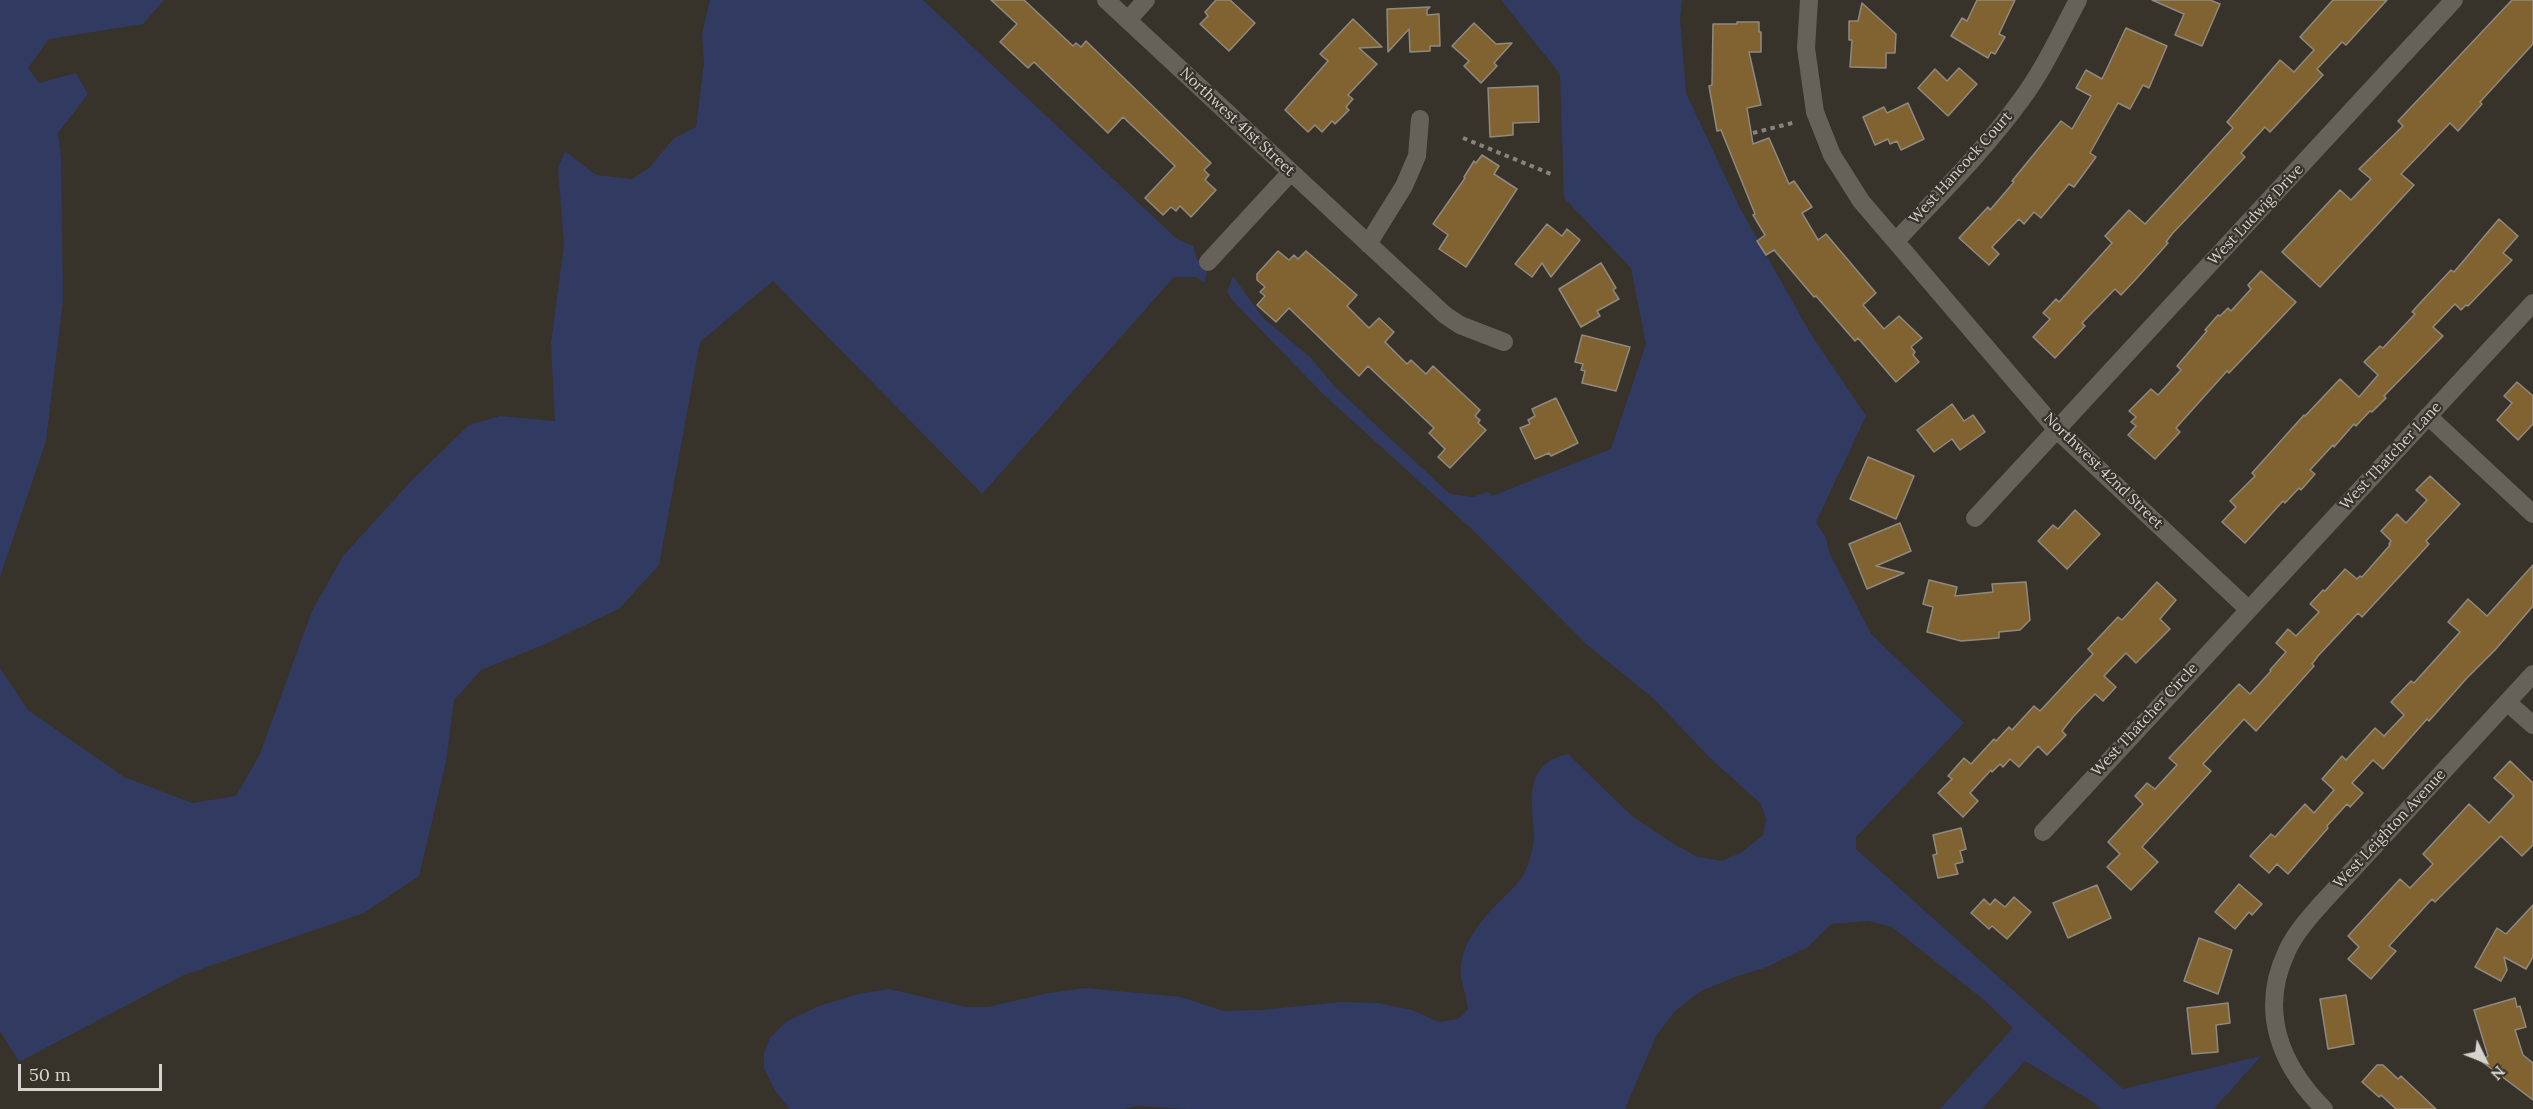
<!DOCTYPE html>
<html>
<head>
<meta charset="utf-8">
<style>
	body { margin:0 }
	#map { position:relative; width:2533px; height:1109px; overflow:hidden; background:#37322a; font-family:Lora,serif }
	canvas { display:block }
	.north { position:absolute; left:2455px; top:1031px; width:60px; height:60px; -webkit-text-stroke:4px #37322a; paint-order:stroke; rotate:133deg; font-size:16px; font-weight:700; line-height:24px; text-align:center; color:#d6d2cd }
	.north::after { content:''; display:block; margin:auto; width:21px; height:27px; background:#d6d2cd; clip-path:polygon(50% 0,100% 100%,50% 72%,0 100%) }
	.scale { position:absolute; left:18px; top:1064px; width:144px; height:27px; box-sizing:border-box; border:3px solid #d6d2cd; border-top:0; padding-left:8px; font-size:18px; line-height:21px; white-space:nowrap; color:#d6d2cd; -webkit-text-stroke:4px #37322a; paint-order:stroke }
</style>
</head>
<body>
<div id="map">
<canvas width="2533" height="1109"></canvas>
<div class="north">N</div>
<div class="scale">50 m</div>
</div>
<script>
const context = document.querySelector('canvas').getContext('2d');
context.lineJoin = 'round';
function fillPath(path, color) {
  context.fillStyle = color;
  context.fill(path, 'evenodd');
}
function trace(path, color, width, dash) {
  context.strokeStyle = color;
  context.lineWidth = width;
  context.lineCap = dash ? 'butt' : 'round';
  context.setLineDash(dash || []);
  context.stroke(path);
}
function drawText(font, color, halo, rows, align = 'center') {
  context.font = font + ' Lora,serif';
  context.lineWidth = 4.5;
  context.setLineDash([]);
  context.textBaseline = 'middle';
  context.strokeStyle = halo;
  context.fillStyle = color;
  for (const [text, x, y, turn = 0] of rows) {
    context.save();
    context.translate(x, y);
    context.rotate((+turn || 0) * Math.PI / 180);
    context.textAlign = isNaN(turn) ? turn : align;
    if (halo) context.strokeText(text, 0, 0);
    context.fillText(text, 0, 0);
    context.restore();
  }
}
fillPath(new Path2D(`
	M 0,0 L 164,0 L 143,24 L 49,39 L 28,68 L 39,83 L 76,73 L 88,94 L 58,133 L 61,157 L 63,300 L 46,441 L 0,577 Z
	M 710,0 L 923,0 L 1177,239 L 1193,246 L 1197,259 L 1207,269 L 1205,283 L 1196,277 L 1174,277 L 982,494 L 773,281 L 700,342 L 659,565 L 620,608 L 548,643 L 481,670 L 454,700 L 446,762 L 419,876 L 364,913 L 184,975 L 19,1062 L 0,1031 L 0,668 L 28,710 L 124,777 L 192,803 L 236,796 L 260,754 L 312,611 L 343,556 L 413,479 L 469,425 L 500,416 L 555,421 L 551,343 L 564,245 L 558,168 L 565,151 L 596,175 L 632,179 L 649,168 L 674,138 L 696,127 L 704,63 L 702,33 Z
	M 1501,0 L 1682,0 L 1680,19 L 1686,93 L 1740,208 L 1810,333 L 1866,416 L 1816,522 L 1826,538 L 1829,552 L 1871,634 L 1964,723 L 1856,837 L 1856,849 L 2123,1089 L 2261,1056 L 2214,1109 L 2101,1109 L 2093,1102 L 2025,1061 L 1982,1109 L 1940,1109 L 2013,1028 L 1984,1000 L 1892,927 L 1869,921 L 1831,924 L 1808,947 L 1767,967 L 1735,977 L 1701,991 L 1675,1011 L 1656,1036 L 1625,1109 L 1187,1109 L 1137,1106 L 1124,1109 L 790,1109 L 776,1092 L 764,1069 L 764,1053 L 770,1038 L 787,1021 L 819,1006 L 858,994 L 889,989 L 966,1007 L 988,1007 L 1049,993 L 1085,988 L 1181,997 L 1224,1011 L 1260,1010 L 1342,1002 L 1378,1003 L 1412,1010 L 1439,1022 L 1458,1019 L 1468,1009 C 1467,998 1463,988 1461,978 C 1457,949 1480,921 1499,902 C 1509,892 1522,881 1527,867 C 1531,858 1534,844 1534,835 C 1532,800 1523,764 1568,754 L 1632,816 L 1672,843 L 1698,857 L 1722,861 L 1742,852 L 1763,835 L 1766,819 L 1761,804 L 1710,758 L 1654,699 L 1585,643 L 1477,534 L 1322,393 L 1234,302 L 1227,292 L 1233,276 L 1263,318 L 1310,357 L 1335,387 L 1450,494 L 1473,497 L 1488,492 L 1492,496 L 1611,449 L 1646,344 L 1631,268 L 1564,198 L 1560,74 Z`), '#313b61');
const building = new Path2D(`
	M 991,0 L 1024,0 L 1073,46 L 1076,43 L 1081,47 L 1086,41 L 1211,163 L 1204,170 L 1209,175 L 1205,180 L 1216,190 L 1191,217 L 1180,206 L 1176,211 L 1171,207 L 1163,215 L 1145,198 L 1175,166 L 1123,117 L 1108,133 L 1034,62 L 1028,68 L 1000,42 L 1017,24 Z
	M 1216,0 L 1230,0 L 1255,23 L 1229,51 L 1200,24 L 1208,16 L 1205,12 Z
	M 1977,0 L 2015,0 L 1999,34 L 2005,37 L 1995,54 L 1991,52 L 1988,58 L 1951,36 L 1962,18 L 1967,21 Z
	M 2152,0 L 2210,0 L 2220,4 L 2202,46 L 2175,35 L 2184,14 Z
	M 2333,0 L 2387,0 L 2346,45 L 2342,42 L 2317,69 L 2323,75 L 2270,132 L 2265,127 L 2241,153 L 2245,157 L 2172,234 L 2166,242 L 2168,243 L 2136,279 L 2121,295 L 2115,289 L 2082,323 L 2085,326 L 2055,358 L 2033,337 L 2050,319 L 2043,313 L 2056,299 L 2059,302 L 2112,243 L 2105,236 L 2129,210 L 2145,224 L 2233,128 L 2227,122 L 2280,60 L 2294,72 L 2314,50 L 2300,37 Z
	M 2512,0 L 2533,0 L 2533,44 L 2480,102 L 2482,104 L 2458,131 L 2450,123 L 2401,174 L 2414,185 L 2320,287 L 2282,252 L 2340,190 L 2351,200 L 2371,179 L 2359,169 L 2403,126 L 2398,121 Z
	M 1862,3 L 1896,34 L 1895,53 L 1886,53 L 1886,68 L 1850,67 L 1852,40 L 1849,40 L 1849,21 L 1858,21 Z
	M 1430,7 L 1427,10 L 1427,15 L 1439,14 L 1440,46 L 1430,46 L 1430,51 L 1410,52 L 1409,29 L 1388,52 L 1387,9 Z
	M 1353,19 L 1382,47 L 1359,48 L 1377,64 L 1348,95 L 1353,99 L 1346,107 L 1349,110 L 1335,124 L 1332,121 L 1322,132 L 1315,125 L 1308,132 L 1285,110 L 1328,61 L 1320,54 Z
	M 1737,22 L 1759,22 L 1759,32 L 1761,32 L 1761,52 L 1749,52 L 1761,105 L 1747,108 L 1753,144 L 1769,138 L 1789,184 L 1794,181 L 1812,207 L 1802,213 L 1818,240 L 1826,234 L 1876,293 L 1863,305 L 1884,329 L 1899,316 L 1922,338 L 1911,347 L 1915,352 L 1913,355 L 1919,362 L 1896,382 L 1858,338 L 1855,341 L 1816,296 L 1814,297 L 1774,250 L 1766,255 L 1757,241 L 1765,235 L 1753,215 L 1755,214 L 1721,130 L 1717,131 L 1709,86 L 1712,85 L 1713,24 L 1737,24 Z
	M 1474,23 L 1496,44 L 1512,43 L 1494,63 L 1497,66 L 1481,83 L 1464,66 L 1469,61 L 1452,46 Z
	M 2126,28 L 2167,46 L 2149,88 L 2143,85 L 2130,109 L 2118,103 L 2090,153 L 2096,157 L 2074,187 L 2069,184 L 2041,218 L 2034,212 L 2024,224 L 2019,219 L 1992,247 L 1999,254 L 1989,265 L 1959,238 L 1988,207 L 1990,210 L 2014,182 L 2012,181 L 2061,121 L 2072,129 L 2091,96 L 2076,88 L 2086,70 L 2102,79 Z
	M 1959,68 L 1977,84 L 1948,116 L 1918,88 L 1935,69 L 1947,81 Z
	M 1538,86 L 1539,122 L 1513,123 L 1513,135 L 1490,137 L 1488,88 Z
	M 1908,103 L 1924,139 L 1901,150 L 1897,141 L 1890,144 L 1888,139 L 1875,145 L 1863,117 L 1884,107 L 1887,113 Z
	M 1482,155 L 1499,166 L 1494,174 L 1517,189 L 1466,267 L 1439,249 L 1448,235 L 1433,224 L 1465,178 L 1464,177 L 1474,161 L 1476,163 Z
	M 2499,219 L 2518,236 L 2503,253 L 2512,260 L 2468,306 L 2466,305 L 2461,310 L 2455,304 L 2433,327 L 2443,336 L 2384,396 L 2386,398 L 2372,412 L 2370,411 L 2356,426 L 2354,424 L 2334,447 L 2333,445 L 2310,470 L 2315,474 L 2301,490 L 2299,488 L 2285,503 L 2283,501 L 2245,543 L 2222,522 L 2236,507 L 2230,501 L 2255,476 L 2252,473 L 2304,415 L 2305,416 L 2340,379 L 2359,397 L 2378,375 L 2364,362 L 2380,346 L 2383,348 L 2415,314 L 2412,312 L 2420,303 L 2451,270 L 2454,272 Z
	M 1547,224 L 1562,236 L 1567,229 L 1580,240 L 1551,277 L 1542,263 L 1532,277 L 1515,264 Z
	M 1278,251 L 1289,260 L 1294,255 L 1298,259 L 1306,251 L 1357,295 L 1347,306 L 1369,328 L 1379,318 L 1394,332 L 1385,342 L 1407,364 L 1411,360 L 1426,374 L 1433,366 L 1480,410 L 1475,416 L 1480,420 L 1478,423 L 1486,430 L 1450,468 L 1438,457 L 1445,449 L 1429,433 L 1434,428 L 1368,366 L 1359,376 L 1289,308 L 1276,322 L 1257,305 L 1265,296 L 1260,292 L 1265,287 L 1257,280 L 1257,274 Z
	M 1601,263 L 1616,288 L 1613,290 L 1619,299 L 1597,311 L 1600,316 L 1581,327 L 1559,289 Z
	M 2261,271 L 2296,302 L 2229,373 L 2227,371 L 2176,428 L 2180,432 L 2155,459 L 2128,435 L 2136,426 L 2131,422 L 2136,417 L 2129,411 L 2151,389 L 2158,395 L 2181,370 L 2177,366 L 2207,331 L 2205,330 L 2218,315 L 2220,316 L 2228,308 L 2231,311 L 2251,289 L 2248,285 Z
	M 1582,335 L 1630,347 L 1616,391 L 1582,383 L 1585,371 L 1581,370 L 1583,364 L 1575,362 Z
	M 2517,382 L 2533,396 L 2533,424 L 2518,440 L 2497,420 L 2512,403 L 2504,396 Z
	M 1556,398 L 1578,443 L 1551,456 L 1549,453 L 1535,459 L 1520,428 L 1530,424 L 1528,420 L 1535,416 L 1532,409 Z
	M 1952,404 L 1964,421 L 1973,415 L 1985,432 L 1960,450 L 1952,439 L 1934,452 L 1917,430 Z
	M 1868,457 L 1914,476 L 1896,519 L 1850,499 Z
	M 2430,476 L 2460,504 L 2426,541 L 2429,544 L 2398,578 L 2362,617 L 2358,613 L 2318,656 L 2312,664 L 2314,666 L 2256,731 L 2244,719 L 2203,764 L 2211,771 L 2142,847 L 2158,862 L 2131,890 L 2107,867 L 2120,854 L 2108,842 L 2143,804 L 2135,796 L 2147,783 L 2155,789 L 2177,765 L 2169,758 L 2239,684 L 2250,694 L 2271,671 L 2270,670 L 2286,652 L 2276,643 L 2288,629 L 2296,636 L 2319,612 L 2310,604 L 2323,590 L 2325,591 L 2345,569 L 2357,579 L 2360,576 L 2362,577 L 2390,545 L 2389,544 L 2391,541 L 2381,531 L 2397,514 L 2406,523 L 2427,500 L 2416,490 Z
	M 2075,510 L 2100,534 L 2067,569 L 2038,541 L 2053,525 L 2058,529 Z
	M 1900,523 L 1911,551 L 1876,566 L 1904,573 L 1867,589 L 1849,544 Z
	M 2533,565 L 2533,606 L 2495,650 L 2466,679 L 2429,721 L 2427,719 L 2383,769 L 2373,760 L 2352,783 L 2363,793 L 2350,807 L 2347,804 L 2327,826 L 2328,828 L 2288,874 L 2277,864 L 2269,873 L 2250,856 L 2271,834 L 2275,837 L 2305,804 L 2314,813 L 2334,790 L 2322,779 L 2342,756 L 2346,760 L 2375,728 L 2384,736 L 2404,715 L 2391,702 L 2411,681 L 2414,683 L 2460,632 L 2448,622 L 2468,599 L 2487,616 Z
	M 1929,580 L 1957,587 L 1955,596 L 1993,592 L 1992,584 L 2026,582 L 2030,620 L 2020,630 L 1999,632 L 1999,638 L 1961,641 L 1927,632 L 1933,607 L 1923,604 Z
	M 2157,582 L 2176,600 L 2160,619 L 2170,629 L 2136,663 L 2126,653 L 2104,676 L 2116,687 L 2103,701 L 2095,694 L 2073,717 L 2062,731 L 2066,735 L 2047,755 L 2038,746 L 2019,767 L 2010,759 L 2003,767 L 2000,764 L 1992,772 L 1991,770 L 1970,793 L 1978,801 L 1963,817 L 1938,793 L 1952,779 L 1948,776 L 1964,758 L 1971,764 L 1994,739 L 1996,741 L 2009,727 L 2012,730 L 2034,706 L 2040,711 L 2093,654 L 2088,649 L 2118,617 L 2122,620 Z
	M 2510,761 L 2533,783 L 2533,845 L 2522,856 L 2501,836 L 2435,902 L 2432,899 L 2389,946 L 2396,951 L 2371,979 L 2348,959 L 2359,947 L 2348,936 L 2400,879 L 2410,888 L 2433,864 L 2423,854 L 2469,804 L 2489,823 L 2514,796 L 2494,778 Z
	M 1961,828 L 1966,849 L 1960,851 L 1963,862 L 1955,864 L 1958,874 L 1938,878 L 1933,855 L 1937,854 L 1933,835 Z
	M 2239,884 L 2262,904 L 2252,915 L 2249,912 L 2235,929 L 2215,912 Z
	M 2097,885 L 2111,918 L 2068,938 L 2053,903 Z
	M 2014,897 L 2031,912 L 2007,939 L 1992,926 L 1989,929 L 1971,913 L 1984,899 L 1990,905 L 1995,899 L 2005,907 Z
	M 2533,905 L 2533,957 L 2526,969 L 2504,957 L 2507,970 L 2501,981 L 2475,967 L 2497,928 L 2506,934 Z
	M 2199,938 L 2232,950 L 2218,994 L 2184,981 Z
	M 2346,995 L 2354,1044 L 2328,1049 L 2320,999 Z
	M 2515,998 L 2517,1007 L 2520,1006 L 2526,1027 L 2515,1030 L 2523,1055 L 2533,1063 L 2533,1100 L 2481,1061 L 2488,1056 L 2474,1010 Z
	M 2228,1003 L 2230,1023 L 2216,1025 L 2218,1052 L 2192,1054 L 2187,1008 Z
	M 2377,1065 L 2383,1065 L 2398,1079 L 2401,1076 L 2436,1109 L 2396,1109 L 2381,1095 L 2379,1097 L 2362,1082 Z`);
fillPath(building, '#806330');
trace(building, '#8f8a80', 1.5);
trace(new Path2D(`
	M 1753,133 L 1796,122
	M 1463,138 L 1551,174`), '#88837d', 4, [4.5, 4.5]);
trace(new Path2D(`
	M 1106,0 L 1445,315 L 1460,325 L 1504,342
	M 1809,0 L 1806,48 L 1815,112 L 1832,155 L 1861,201 L 2057,430 L 2248,609
	M 1128,20 L 1146,0
	M 1896,241 C 1939,195 1984,151 2021,100 C 2044,69 2060,34 2078,0
	M 1368,244 L 1404,186 L 1417,156 L 1420,119
	M 1208,262 L 1291,172
	M 2428,416 L 2533,514
	M 1975,518 L 2454,0
	M 2507,702 L 2533,725
	M 2043,832 L 2533,303
	M 2324,1109 C 2281,1066 2258,1011 2287,951 C 2295,933 2309,918 2322,903 L 2533,674`), '#676259', 18);
drawText('15px', '#d6d2cd', '#37322a', [
	["Northwest 41st Street",1237,122,43],
	["West Hancock Court",1961,168,-48],
	["West Ludwig Drive",2256,215,-47],
	["West Thatcher Lane",2391,456,-47],
	["Northwest 42nd Street",2103,471,44],
	["West Thatcher Circle",2145,720,-47],
	["West Leighton Avenue",2390,829,-47]
]);
</script>
</body>
</html>
